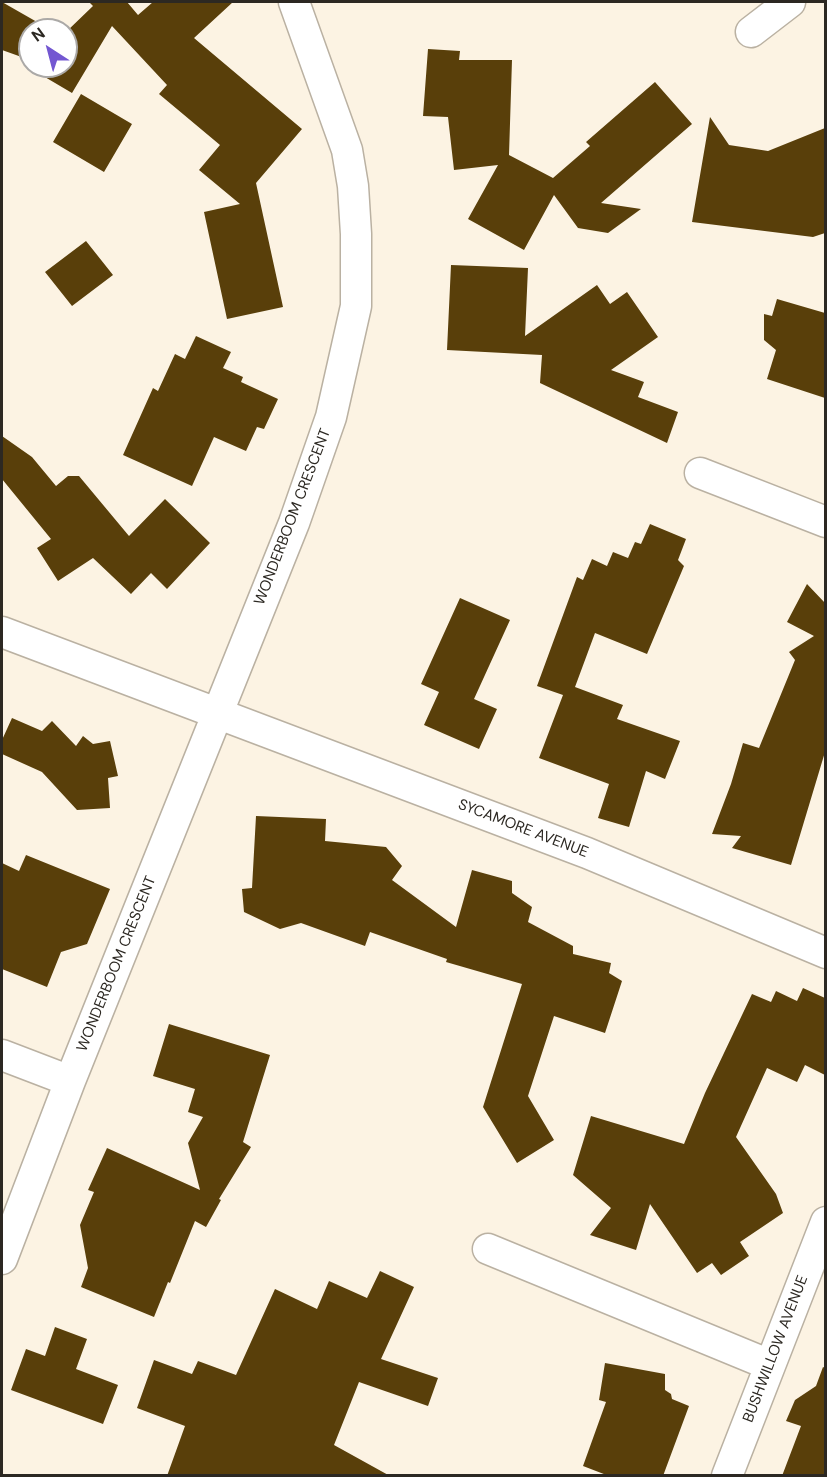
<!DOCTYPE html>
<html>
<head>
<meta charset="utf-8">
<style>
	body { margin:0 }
	#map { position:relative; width:827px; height:1477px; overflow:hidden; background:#fcf3e3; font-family:"DM Sans",sans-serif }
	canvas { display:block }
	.frame { position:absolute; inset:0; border:3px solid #2c2822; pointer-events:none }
	.north { position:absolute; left:18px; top:18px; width:60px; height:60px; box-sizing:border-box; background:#fff; border:2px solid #aba9a7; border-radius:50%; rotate:324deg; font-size:16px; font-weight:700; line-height:24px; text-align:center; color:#2c2822 }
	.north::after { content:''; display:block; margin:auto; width:21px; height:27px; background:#7357d1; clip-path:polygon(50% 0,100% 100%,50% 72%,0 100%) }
</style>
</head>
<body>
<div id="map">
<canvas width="827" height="1477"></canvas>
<div class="frame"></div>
<div class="north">N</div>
</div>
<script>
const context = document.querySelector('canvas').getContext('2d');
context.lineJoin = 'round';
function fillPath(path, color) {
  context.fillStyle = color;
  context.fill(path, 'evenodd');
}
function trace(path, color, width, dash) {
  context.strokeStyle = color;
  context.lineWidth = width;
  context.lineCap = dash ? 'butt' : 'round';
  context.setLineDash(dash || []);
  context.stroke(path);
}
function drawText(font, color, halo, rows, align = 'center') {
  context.font = font + ' "DM Sans",sans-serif';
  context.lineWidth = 6;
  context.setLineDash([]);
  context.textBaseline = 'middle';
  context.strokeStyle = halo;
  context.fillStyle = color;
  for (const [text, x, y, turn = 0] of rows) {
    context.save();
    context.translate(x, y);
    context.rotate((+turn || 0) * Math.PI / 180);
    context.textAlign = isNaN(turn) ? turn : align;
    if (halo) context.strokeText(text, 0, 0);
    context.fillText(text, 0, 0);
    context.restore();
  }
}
fillPath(new Path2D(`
	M 2,2 L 51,30 L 30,30 L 30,60 L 2,50 Z
	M 89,2 L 127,2 L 138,15 L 153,2 L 233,2 L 194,38 L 302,129 L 256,183 L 283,307 L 227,319 L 204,212 L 240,204 L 199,170 L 220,145 L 159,94 L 167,85 L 112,26 L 72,93 L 33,70 L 36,66 L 66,66 L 66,32 L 93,6 Z
	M 428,49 L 460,51 L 459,60 L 512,60 L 509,155 L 553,178 L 590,146 L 586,142 L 655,82 L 692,124 L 601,203 L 641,209 L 608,233 L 578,228 L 554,195 L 524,250 L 468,219 L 498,165 L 454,170 L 448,117 L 423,116 Z
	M 81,94 L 132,124 L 104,172 L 53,142 Z
	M 710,117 L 729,145 L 768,151 L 825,128 L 825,233 L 813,237 L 692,222 Z
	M 86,241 L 113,275 L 72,306 L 45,272 Z
	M 451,265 L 528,268 L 525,336 L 597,285 L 610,304 L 627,292 L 658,337 L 611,370 L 644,382 L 638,397 L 678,412 L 667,443 L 540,383 L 542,355 L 447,350 Z
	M 777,299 L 825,313 L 825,398 L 767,379 L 776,350 L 764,340 L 764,314 L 772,316 Z
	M 196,336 L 231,352 L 223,368 L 243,377 L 241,382 L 278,399 L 264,429 L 257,427 L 246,451 L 214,437 L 192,486 L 123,455 L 153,388 L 158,391 L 175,354 L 185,359 Z
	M 2,436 L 32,457 L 56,486 L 68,476 L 79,476 L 129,536 L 165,499 L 210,543 L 167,589 L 151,573 L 131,594 L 93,558 L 58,581 L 37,548 L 51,539 L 2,479 Z
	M 650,524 L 686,539 L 678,560 L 684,566 L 647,654 L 595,633 L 575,687 L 623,705 L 617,719 L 680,741 L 665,779 L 646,771 L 629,827 L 598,818 L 609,784 L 539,758 L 563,695 L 537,686 L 577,577 L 583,580 L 592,559 L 607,566 L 613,552 L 628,558 L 635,542 L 641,544 Z
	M 807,584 L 825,603 L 825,752 L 791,865 L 732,848 L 741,836 L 712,834 L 731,784 L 743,743 L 759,748 L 795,660 L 789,652 L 814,636 L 787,622 Z
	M 460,598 L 510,620 L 474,699 L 497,709 L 479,749 L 424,725 L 439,692 L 421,684 Z
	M 12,718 L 42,731 L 52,721 L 76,746 L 83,736 L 93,744 L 110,741 L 118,776 L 108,778 L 110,808 L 77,810 L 42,772 L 2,754 L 2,740 Z
	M 256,816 L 326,819 L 325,841 L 386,847 L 402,866 L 392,880 L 456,927 L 472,870 L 512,881 L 512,893 L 532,907 L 528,922 L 573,946 L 573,954 L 611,963 L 609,973 L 622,981 L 605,1033 L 554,1016 L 528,1096 L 554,1140 L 517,1163 L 483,1107 L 522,984 L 446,962 L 447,959 L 370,932 L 365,946 L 301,923 L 280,929 L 244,912 L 242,889 L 252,888 Z
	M 26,855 L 110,889 L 87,944 L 61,952 L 47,987 L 2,969 L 2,863 L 19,871 Z
	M 803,988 L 825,998 L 825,1075 L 805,1065 L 797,1082 L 767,1068 L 736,1137 L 776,1194 L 783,1213 L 740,1242 L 749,1256 L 721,1275 L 712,1263 L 697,1273 L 650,1204 L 636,1250 L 590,1235 L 611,1208 L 573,1175 L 591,1116 L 684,1144 L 705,1093 L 752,994 L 771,1002 L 776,991 L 797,1001 Z
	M 169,1024 L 270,1055 L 243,1142 L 251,1147 L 219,1199 L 221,1200 L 206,1227 L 195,1221 L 170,1283 L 168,1282 L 154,1317 L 81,1287 L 88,1268 L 80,1225 L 94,1192 L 88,1190 L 107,1148 L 200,1190 L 188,1143 L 203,1117 L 188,1112 L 195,1089 L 153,1076 Z
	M 380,1271 L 414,1287 L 381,1359 L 438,1378 L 428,1406 L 359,1382 L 334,1445 L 390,1476 L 167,1476 L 185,1426 L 137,1408 L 154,1360 L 192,1374 L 198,1361 L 236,1375 L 275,1289 L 317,1309 L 329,1281 L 367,1298 Z
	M 55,1327 L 87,1339 L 76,1369 L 118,1385 L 103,1424 L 11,1390 L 26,1349 L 45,1356 Z
	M 605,1363 L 665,1374 L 665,1390 L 671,1394 L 672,1399 L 689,1406 L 663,1476 L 609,1476 L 583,1466 L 606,1402 L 599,1400 Z
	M 823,1367 L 825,1368 L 825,1476 L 782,1476 L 801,1426 L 786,1421 L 795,1400 L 816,1386 Z`), '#593f0a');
const minor = new Path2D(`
	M 751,32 L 790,2
	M 700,473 L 826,522
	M 2,632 L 587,853 L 826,953
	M 2,1055 L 70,1081
	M 488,1249 L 770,1365
	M 2,1259 L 70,1081 L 294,523 L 331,417 L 356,306 L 356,234 L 353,186 L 347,150 L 294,2
	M 727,1476 L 826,1222`);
trace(minor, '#bab1a2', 33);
trace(minor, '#fff', 30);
drawText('15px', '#2c2822', '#fff', [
	["WONDERBOOM CRESCENT",293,517,-69],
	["SYCAMORE AVENUE",523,829,21],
	["WONDERBOOM CRESCENT",117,964,-68],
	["BUSHWILLOW AVENUE",776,1349,-69]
]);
</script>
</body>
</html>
